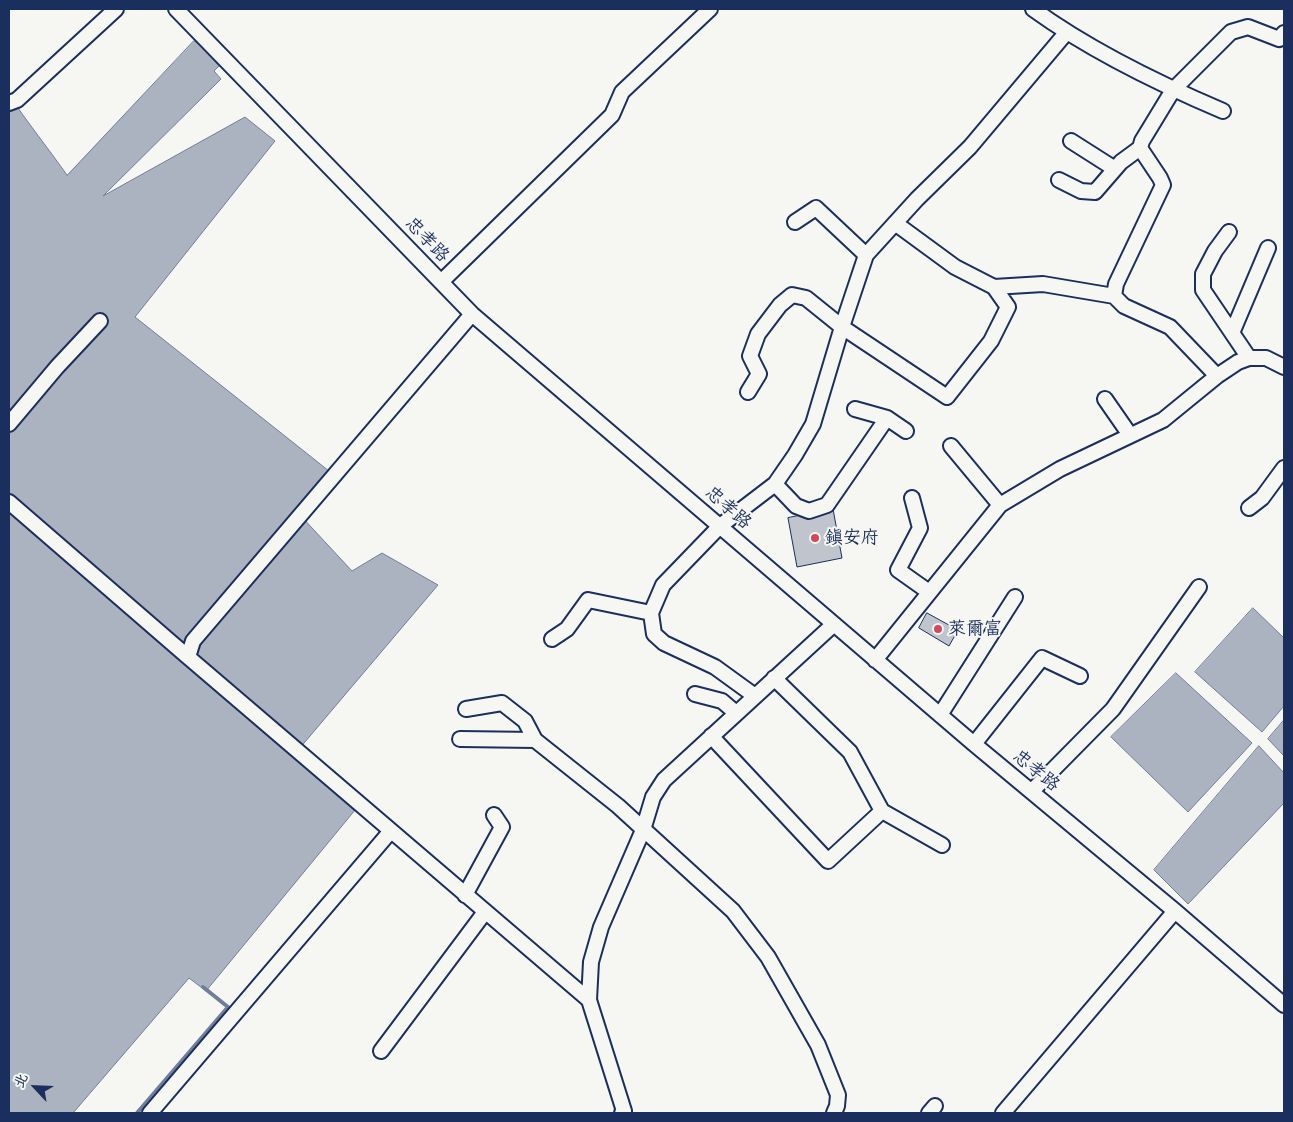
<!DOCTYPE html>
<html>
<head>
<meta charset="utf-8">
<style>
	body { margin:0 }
	#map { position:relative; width:1293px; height:1122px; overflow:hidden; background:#f6f6f2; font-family:Caveat,"LXGW WenKai TC",sans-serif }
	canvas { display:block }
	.frame { position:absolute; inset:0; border:10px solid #1b2f5e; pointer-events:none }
	.north { position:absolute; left:10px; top:1062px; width:50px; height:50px; -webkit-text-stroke:4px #f6f6f2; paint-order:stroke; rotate:295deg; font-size:14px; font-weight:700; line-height:20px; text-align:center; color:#1b2f5e }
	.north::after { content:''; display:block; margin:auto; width:18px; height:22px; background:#1b2f5e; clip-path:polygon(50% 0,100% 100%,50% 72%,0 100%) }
</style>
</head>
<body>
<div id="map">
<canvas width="1293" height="1122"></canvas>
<div class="frame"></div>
<div class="north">北</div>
</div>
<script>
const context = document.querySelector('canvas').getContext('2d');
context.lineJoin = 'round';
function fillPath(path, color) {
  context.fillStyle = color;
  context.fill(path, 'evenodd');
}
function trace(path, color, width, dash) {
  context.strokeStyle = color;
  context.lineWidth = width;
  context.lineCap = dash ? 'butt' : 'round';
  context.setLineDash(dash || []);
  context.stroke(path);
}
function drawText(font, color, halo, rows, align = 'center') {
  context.font = font + ' Caveat,"LXGW WenKai TC",sans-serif';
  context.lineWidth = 4;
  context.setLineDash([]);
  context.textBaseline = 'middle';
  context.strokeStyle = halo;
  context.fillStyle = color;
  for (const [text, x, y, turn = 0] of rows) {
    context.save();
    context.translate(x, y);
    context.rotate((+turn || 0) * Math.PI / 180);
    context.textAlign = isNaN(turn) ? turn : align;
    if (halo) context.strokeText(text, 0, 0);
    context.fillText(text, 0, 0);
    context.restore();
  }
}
const water = new Path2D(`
	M 194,41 L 227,58 L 214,71 L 221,79 L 103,196 L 245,117 L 275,141 L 135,317 L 329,471 L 300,515 L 352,571 L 382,553 L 438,585 L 299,749 L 360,804 L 206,991 L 189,978 L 73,1113 L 9,1113 L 9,95 C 27,122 48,148 67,175 Z
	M 1253,608 L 1284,638 L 1284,706 L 1262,732 L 1195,672 Z
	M 1176,673 L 1252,743 L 1188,812 L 1111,737 Z
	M 1284,720 L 1284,756 L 1268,739 Z
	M 1259,746 L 1284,773 L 1284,803 L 1188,904 L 1154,870 Z`);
fillPath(water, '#abb2c0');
trace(water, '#717e99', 1);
trace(new Path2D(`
	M 137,1113 L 228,1007 L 203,987`), '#717e99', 4);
const building = new Path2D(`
	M 833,509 L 842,558 L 797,567 L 788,518 Z
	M 927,613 L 958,630 L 949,646 L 919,628 Z`);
fillPath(building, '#c0c4cd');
trace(building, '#1b2f5e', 1);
const minor = new Path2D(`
	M 176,9 L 472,314 L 974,744 L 1175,911 L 1284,1005
	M 1033,9 C 1091,51 1157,83 1223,111
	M 9,103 L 17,100 L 116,9
	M 1071,141 L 1115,169
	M 1059,180 L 1081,191 L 1095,192 L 1121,162 L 1140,148
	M 795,222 L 816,208 L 866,255
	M 895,223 L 955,267 L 994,287 L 1043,284 L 1114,296
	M 1229,232 L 1215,251 L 1203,274 L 1203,290 L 1249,358
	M 441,282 L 612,115 L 622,92 L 710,9
	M 472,314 L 193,641 L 188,657 L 589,1000
	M 1232,333 L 1268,248
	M 1217,376 L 1170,327 L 1124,306 L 1114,296 L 1116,284 L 1163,185 L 1160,178 L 1140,148 L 1142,141 L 1173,90 L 1231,32 L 1248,27 L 1279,39 L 1284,33
	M 748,392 L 759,374 L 750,356 L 758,334 L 780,305 L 792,295 L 806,298 L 842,327 L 947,397 L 991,341 L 1008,307 L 994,287
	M 1105,399 L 1130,435
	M 855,409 L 887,418 L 906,431
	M 9,424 L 57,367 L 100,321
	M 951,446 L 1000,505
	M 775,484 L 796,506 L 809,511 L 827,505 L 887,418
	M 912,498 L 920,528 L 898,570 L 929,592
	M 9,502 L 188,657
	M 1249,508 L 1262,498 L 1284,468
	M 552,639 L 567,629 L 588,600 L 651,613
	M 875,660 L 1000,505 L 1060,469 L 1163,420 L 1217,376 L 1238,362 L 1249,358 L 1266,358 L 1284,367
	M 695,694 L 722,701 L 736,713
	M 755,696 L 715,667 L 664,643 L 654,634 L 651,613 L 663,585 L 720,526 L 775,484 L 795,455 L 813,424 L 842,327 L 866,255 L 917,199 L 970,147 L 1066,33
	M 466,709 L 502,703 L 525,721 L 535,740 L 618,806 L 733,911 L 768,957 L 818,1045 L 838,1095 L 837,1106 L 834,1113
	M 940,715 L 1015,597
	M 711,736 L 828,861 L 882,811 L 850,752 L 774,678
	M 460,739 L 535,740
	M 974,744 L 1042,658 L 1080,676
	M 1032,791 L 1113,709 L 1199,587
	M 882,811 L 942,845
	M 465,895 L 502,827 L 494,815
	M 381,1051 L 485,912
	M 150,1113 L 390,832
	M 622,1113 L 624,1111 L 589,1000 L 591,962 L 601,927 L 643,830 L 653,797 L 664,780 L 834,624
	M 929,1113 L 935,1106
	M 1003,1113 L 1175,911`);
trace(minor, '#1b2f5e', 18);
trace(minor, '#f6f6f2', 14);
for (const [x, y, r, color] of [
	[815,538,5,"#d1495b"],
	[938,629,5,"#d1495b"]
]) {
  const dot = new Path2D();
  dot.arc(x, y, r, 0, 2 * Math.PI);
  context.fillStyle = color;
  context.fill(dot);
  trace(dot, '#f6f6f2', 2);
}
drawText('18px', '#1b2f5e', '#f6f6f2', [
	["忠孝路",427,240,46],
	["忠孝路",728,508,41],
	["忠孝路",1036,771,39]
]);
drawText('18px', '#1b2f5e', '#f6f6f2', [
	["鎮安府",825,538],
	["萊爾富",948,629]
], 'left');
</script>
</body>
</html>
